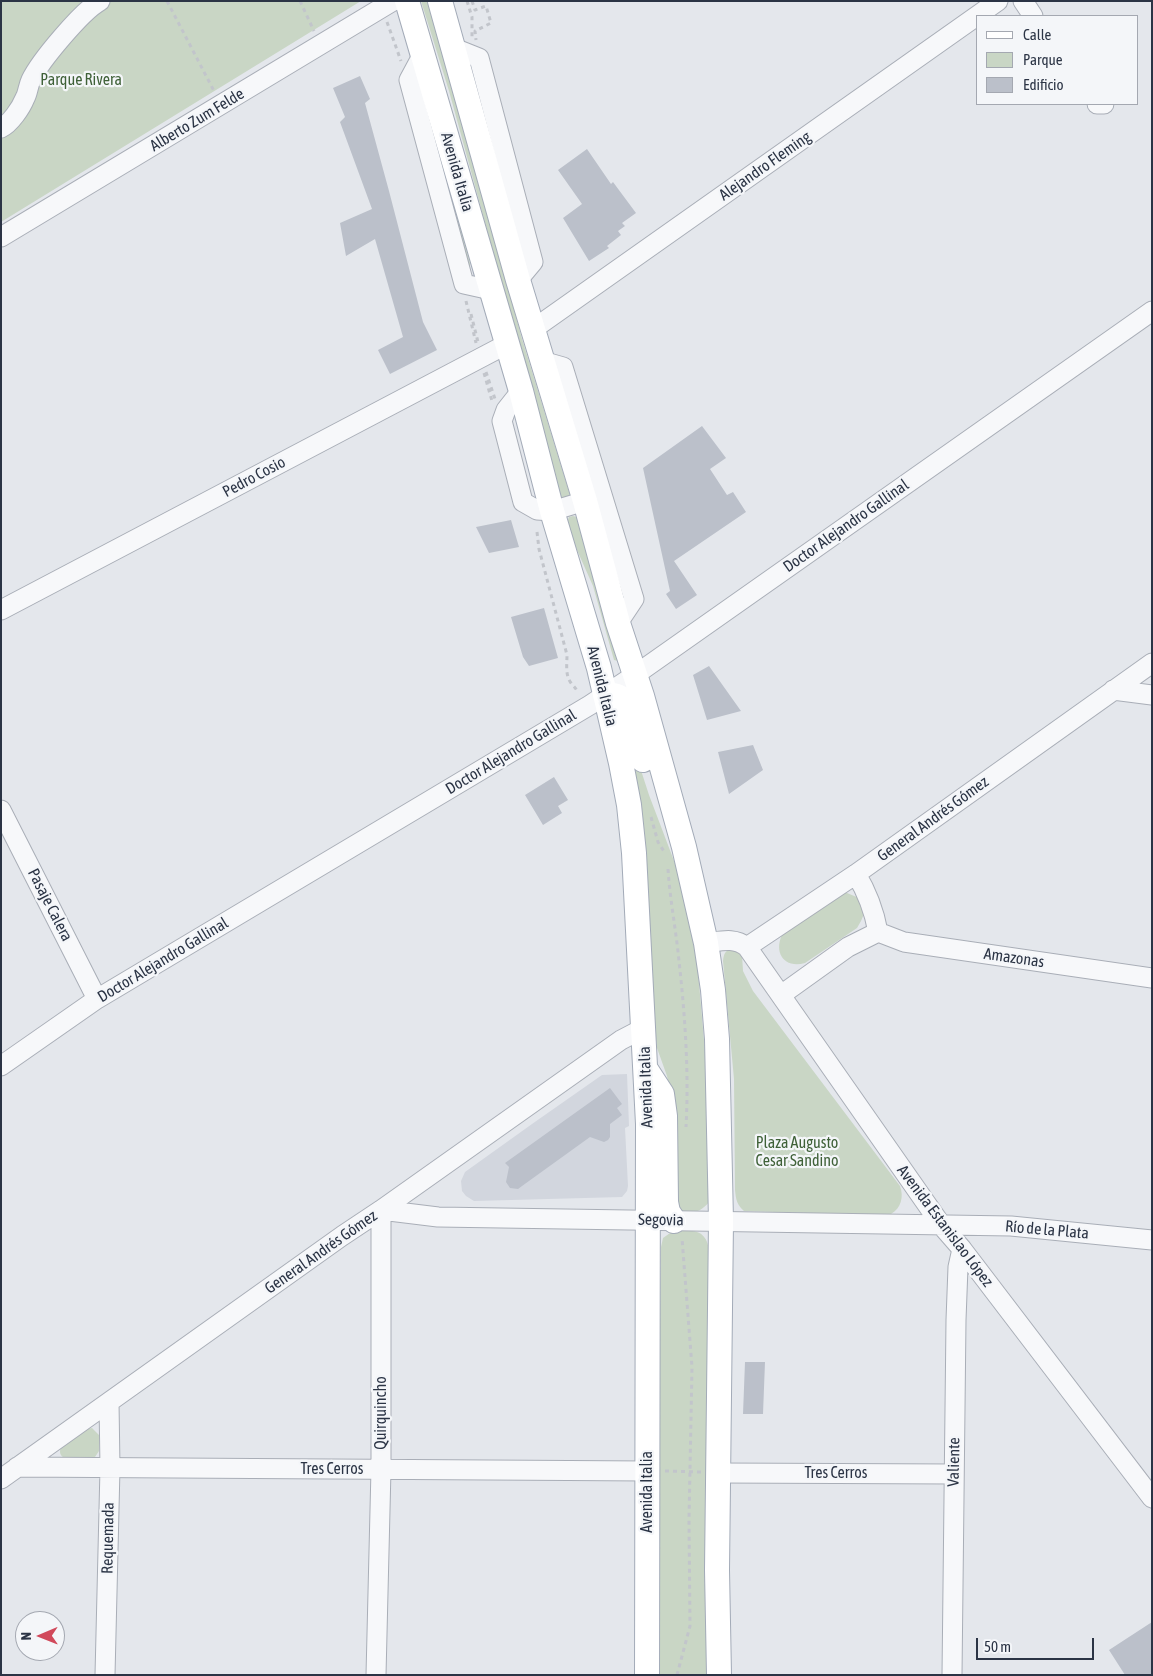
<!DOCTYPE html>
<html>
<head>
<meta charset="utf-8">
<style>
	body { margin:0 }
	#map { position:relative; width:1153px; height:1676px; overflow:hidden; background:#e4e7ec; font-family:"Asap Condensed",sans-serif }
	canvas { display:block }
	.frame { position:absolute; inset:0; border:2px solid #2b3445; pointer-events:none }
	.legend { position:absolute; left:976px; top:15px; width:162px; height:90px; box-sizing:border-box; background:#f4f6f9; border:1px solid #a4a8b1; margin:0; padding:6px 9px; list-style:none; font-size:15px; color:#2b3445 }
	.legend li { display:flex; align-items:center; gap:10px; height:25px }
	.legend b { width:25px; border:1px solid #a4a8b1 }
	.north { position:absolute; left:15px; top:1611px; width:50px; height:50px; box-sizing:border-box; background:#f4f6f9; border:1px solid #a4a8b1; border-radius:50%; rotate:269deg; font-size:14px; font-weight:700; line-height:20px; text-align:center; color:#2b3445 }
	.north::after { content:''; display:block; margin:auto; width:18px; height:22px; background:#d1495b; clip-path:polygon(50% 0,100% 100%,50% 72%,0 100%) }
	.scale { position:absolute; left:976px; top:1638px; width:118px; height:22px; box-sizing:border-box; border:2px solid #2b3445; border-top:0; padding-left:6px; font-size:15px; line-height:18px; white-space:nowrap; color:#2b3445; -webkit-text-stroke:4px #f4f6f9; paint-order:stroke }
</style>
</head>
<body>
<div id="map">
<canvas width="1153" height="1676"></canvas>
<div class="frame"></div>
<ul class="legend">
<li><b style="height:6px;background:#fff"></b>Calle</li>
<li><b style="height:14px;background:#c9d6c5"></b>Parque</li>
<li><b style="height:14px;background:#bbc0ca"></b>Edificio</li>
</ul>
<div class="north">N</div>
<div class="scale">50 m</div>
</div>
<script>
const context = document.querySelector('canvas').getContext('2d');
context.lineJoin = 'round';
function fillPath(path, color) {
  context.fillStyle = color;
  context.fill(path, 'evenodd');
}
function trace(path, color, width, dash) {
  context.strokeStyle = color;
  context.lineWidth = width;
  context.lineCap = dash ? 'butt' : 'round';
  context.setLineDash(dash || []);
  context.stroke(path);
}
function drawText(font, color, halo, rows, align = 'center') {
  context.font = font + ' "Asap Condensed",sans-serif';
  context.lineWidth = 4.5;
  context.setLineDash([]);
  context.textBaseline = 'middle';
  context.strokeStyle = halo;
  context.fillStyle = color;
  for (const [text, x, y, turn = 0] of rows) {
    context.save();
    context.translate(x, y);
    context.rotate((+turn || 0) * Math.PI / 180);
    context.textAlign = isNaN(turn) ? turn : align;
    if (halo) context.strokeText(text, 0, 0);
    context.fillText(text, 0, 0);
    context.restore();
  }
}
fillPath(new Path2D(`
	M 627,1074 L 629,1126 L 625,1128 L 628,1186 L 627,1191 L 622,1197 L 474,1201 L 466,1196 L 462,1191 L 461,1181 L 465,1172 L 532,1124 L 602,1075 Z`), '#d2d6de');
fillPath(new Path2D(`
	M 1,1 L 361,1 L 1,222 Z
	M 421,1 L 430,1 L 522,339 L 570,495 L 569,497 L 561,500 L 449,91 Z
	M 417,86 L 422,87 L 470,263 L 470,268 L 468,268 Z
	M 573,516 L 577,517 L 618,661 L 614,660 L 593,586 L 573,541 L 567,522 L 569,517 Z
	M 624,718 L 649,795 L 679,874 L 696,949 L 707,1074 L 709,1202 C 700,1213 693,1213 680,1211 L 677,1208 L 670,1091 L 667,1076 L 657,1048 Z
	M 841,893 L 847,893 L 859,898 L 863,905 L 864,914 L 861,921 L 857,928 L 805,963 C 783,969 773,951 783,933 Z
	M 733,949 L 742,955 L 743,971 L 753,991 L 900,1186 C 904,1197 901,1208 891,1214 L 868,1215 L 744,1211 C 737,1205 736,1200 735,1190 L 734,1079 L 723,961 C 724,953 725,950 733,949 Z
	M 673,1231 C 691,1231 705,1227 709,1249 L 706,1581 L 707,1675 L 659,1675 L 658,1476 L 661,1247 L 663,1238 Z
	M 92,1428 L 99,1435 L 99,1451 L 95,1457 L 65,1458 C 60,1456 59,1452 61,1447 L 87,1429 Z`), '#c9d6c5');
fillPath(new Path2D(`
	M 360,76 L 370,99 L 365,103 L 389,191 L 423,322 L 437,350 L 390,374 L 378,350 L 403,337 L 375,239 L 346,256 L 340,223 L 372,209 L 340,122 L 345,117 L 333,88 Z
	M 587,149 L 611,184 L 613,182 L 636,213 L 622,223 L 625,226 L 618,231 L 621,235 L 607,246 L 609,248 L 589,261 L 563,218 L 582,204 L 558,170 Z
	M 702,426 L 726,458 L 710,469 L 727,495 L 733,492 L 746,512 L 674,561 L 697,595 L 676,609 L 666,594 L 670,591 L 643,468 Z
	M 511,520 L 519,547 L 489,553 L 476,527 Z
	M 544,608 L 558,658 L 529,666 L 523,657 L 511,617 Z
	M 709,666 L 741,711 L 707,720 L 693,675 Z
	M 753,745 L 763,770 L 729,794 L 718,752 Z
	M 554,777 L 568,800 L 558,806 L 562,813 L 543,825 L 525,795 Z
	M 610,1088 L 622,1104 L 617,1108 L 622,1115 L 610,1124 L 610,1137 L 608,1140 L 604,1142 L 590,1137 L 522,1186 L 518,1189 L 510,1188 L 506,1182 L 509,1167 L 505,1163 Z
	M 745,1362 L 765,1362 L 763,1414 L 743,1414 Z
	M 1152,1622 L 1152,1675 L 1125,1675 L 1109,1650 Z`), '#bbc0ca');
const minor = new Path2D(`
	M 1023,1 L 1033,16
	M 454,48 L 479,58 L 533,262 L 518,280
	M 423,54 L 409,80 L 464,284 L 491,290
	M 1097,104 L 1104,104
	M 1,128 C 10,124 21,108 25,98 C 28,93 28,86 31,80 C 40,61 82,11 100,1
	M 1,237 L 393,1
	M 532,330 L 998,1
	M 542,361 L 563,367 L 634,599 L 618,623
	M 521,391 L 506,410 L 502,421 L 523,502 L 537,510 L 552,511 L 585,501
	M 1,610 L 507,344
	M 1113,690 L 1152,695
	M 1,810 L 97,999
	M 856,874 C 867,892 874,910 878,932
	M 706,943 C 722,941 734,937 747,947 L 942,1226 L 962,1249 L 1152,1498
	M 747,947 L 856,874 L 1152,663
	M 781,995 L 848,947 L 878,932 L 904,942 L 1152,978
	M 1,1066 L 97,999 L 590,705 L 635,675 L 1152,311
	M 17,1467 L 647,1471
	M 719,1473 L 954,1474
	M 1,1479 L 342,1236 L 381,1210 L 621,1040 L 644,1028
	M 105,1675 L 110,1468 L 109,1402
	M 376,1675 L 381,1469 L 381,1210 L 438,1217 L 1011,1226 L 1152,1240
	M 952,1675 L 956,1320 L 958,1267 L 962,1249`);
const major = new Path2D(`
	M 407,1 L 521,391 L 552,511 L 599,668 L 621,763 L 629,805 L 634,853 L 648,1124 L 647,1675
	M 440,1 L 518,280 L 585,501 L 618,623 L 642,696 L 684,847 L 706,943 L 713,990 L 717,1039 L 721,1221 L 717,1570 L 719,1675
	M 605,695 C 610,694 617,695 621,698 C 629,705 640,747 643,760
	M 647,1071 L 662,1094 L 665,1116 L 666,1202 L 668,1212 L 674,1221`);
trace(minor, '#a9aeb7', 21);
trace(major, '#a3abb8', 26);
trace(new Path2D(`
	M 167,1 L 214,91
	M 300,1 L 314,31
	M 467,1 L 472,17 L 472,39
	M 472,1 L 475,10 L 486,6 L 491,23 L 475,31 L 476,40
	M 387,22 L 401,61
	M 466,301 L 476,343
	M 471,314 L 478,342
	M 486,372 L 495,399
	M 484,373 L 492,401
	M 537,532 L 539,549 L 567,655 C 567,664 565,675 571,683 C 574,687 576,688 578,693
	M 651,817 L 658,842 L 665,853
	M 668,869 C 670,900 676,930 679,961 C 685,1015 689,1072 686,1127
	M 665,1471 L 701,1472
	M 677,1675 L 690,1626 L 689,1520 L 692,1367 L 682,1238`), '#c2c5cb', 3, [4, 4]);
trace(minor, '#f7f8fa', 19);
trace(major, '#fff', 24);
drawText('16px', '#3f6138', '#f4f6f9', [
	["Parque Rivera",81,80],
	["Plaza Augusto",797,1143],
	["Cesar Sandino",797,1161]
]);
drawText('16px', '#2b3445', '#f4f6f9', [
	["Alberto Zum Felde",197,120,-31],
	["Alejandro Fleming",765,166,-35],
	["Avenida Italia",457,172,74],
	["Pedro Cosio",254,477,-28],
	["Doctor Alejandro Gallinal",846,526,-35],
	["Avenida Italia",602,686,76],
	["Doctor Alejandro Gallinal",511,752,-31],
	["General Andrés Gómez",933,819,-36],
	["Pasaje Calera",50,905,63],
	["Amazonas",1014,958,8],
	["Doctor Alejandro Gallinal",163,960,-31],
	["Avenida Italia",646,1087,-92],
	["Segovia",661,1220,1],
	["Avenida Estanislao López",945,1226,53],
	["Río de la Plata",1047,1230,5],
	["General Andrés Gómez",321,1252,-35],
	["Quirquincho",381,1413,-90],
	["Valiente",954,1462,-89],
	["Tres Cerros",332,1469],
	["Tres Cerros",836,1473],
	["Avenida Italia",647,1492,-90],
	["Requemada",108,1538,-89]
]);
</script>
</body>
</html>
